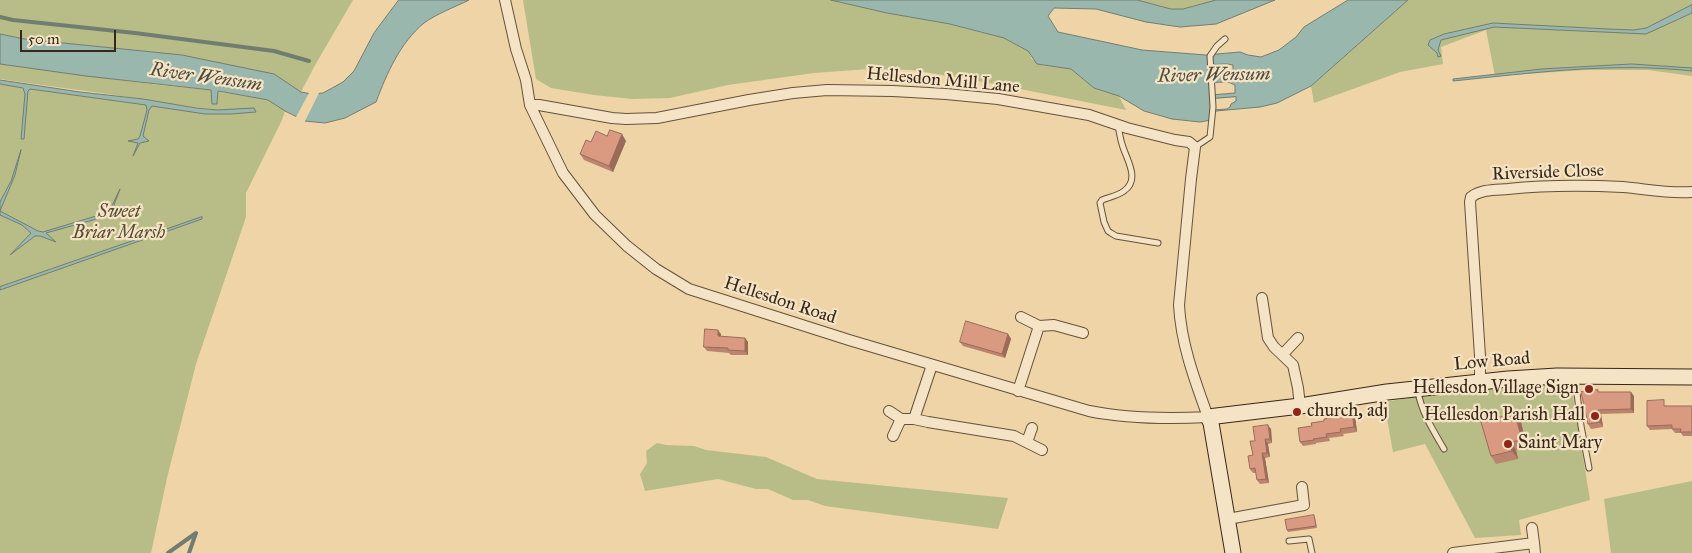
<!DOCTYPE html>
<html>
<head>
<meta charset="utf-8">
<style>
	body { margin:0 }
	#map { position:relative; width:1692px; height:553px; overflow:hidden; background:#eed4a6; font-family:"IM FELL Great Primer",serif }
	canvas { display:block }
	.scale { position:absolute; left:20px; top:30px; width:96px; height:22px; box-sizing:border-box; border:2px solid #362719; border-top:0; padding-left:6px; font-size:15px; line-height:18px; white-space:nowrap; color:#362719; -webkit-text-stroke:4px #f4e3c5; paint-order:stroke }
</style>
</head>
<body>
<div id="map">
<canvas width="1692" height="553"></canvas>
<div class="scale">50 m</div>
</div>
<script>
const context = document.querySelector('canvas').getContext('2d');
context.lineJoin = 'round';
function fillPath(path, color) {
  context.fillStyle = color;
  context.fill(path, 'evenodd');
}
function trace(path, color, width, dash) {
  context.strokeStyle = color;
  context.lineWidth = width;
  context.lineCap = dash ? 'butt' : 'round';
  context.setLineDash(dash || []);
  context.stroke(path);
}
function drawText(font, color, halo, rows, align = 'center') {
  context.font = font + ' "IM FELL Great Primer",serif';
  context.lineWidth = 4.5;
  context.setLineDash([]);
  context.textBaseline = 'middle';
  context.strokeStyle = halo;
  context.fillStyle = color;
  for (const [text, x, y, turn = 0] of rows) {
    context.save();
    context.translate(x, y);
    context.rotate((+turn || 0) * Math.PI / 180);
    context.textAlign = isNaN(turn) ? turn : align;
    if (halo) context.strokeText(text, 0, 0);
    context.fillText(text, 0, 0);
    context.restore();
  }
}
fillPath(new Path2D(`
	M 0,0 L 353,0 L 314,67 L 301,92 L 292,87 L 182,55 L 24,39 L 0,34 Z
	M 523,0 L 831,0 L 887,13 L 950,24 L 1004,38 L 1028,51 L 1032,59 L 1045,66 L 1055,66 L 1071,69 L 1094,88 L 1119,96 L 1126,110 L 995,84 L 912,70 L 869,69 L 814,73 L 728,85 L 670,98 L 632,99 L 594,95 L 551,88 L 536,79 Z
	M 1137,0 L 1216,0 L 1183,9 L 1171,9 Z
	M 1408,0 L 1692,0 L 1692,76 L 1648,70 L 1585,70 L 1495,76 L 1486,30 L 1441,47 L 1443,64 L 1400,72 L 1314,103 L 1311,86 Z
	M 0,64 L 159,85 L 211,90 L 268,100 L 285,111 L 282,120 L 246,193 L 246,217 L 196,364 L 167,478 L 151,553 L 0,553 L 0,84 C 45,92 91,97 136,103 C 168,107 199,114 231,114 C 213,108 194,108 175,105 C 117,94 58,88 0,79 Z
	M 1571,384 L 1590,500 L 1519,520 L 1521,535 L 1475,538 L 1425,444 L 1393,452 L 1384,402 L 1453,391 L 1510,386 Z
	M 657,443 L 666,445 L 694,446 L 706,450 L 766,457 L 817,479 L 1008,498 L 998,529 L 825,506 L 808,500 L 793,500 L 768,489 L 756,489 L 718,479 L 645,491 L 640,474 L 647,463 L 646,451 Z
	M 1692,481 L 1692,553 L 1611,553 L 1604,499 Z`), '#b8bd87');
const water = new Path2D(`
	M 399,0 L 469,0 C 455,7 436,14 424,23 C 400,43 387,73 376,102 L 345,118 L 325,123 L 305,121 L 285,111 L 268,100 L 224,92 L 218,91 L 217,104 L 212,104 L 211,90 L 86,76 L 0,64 L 0,34 L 24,39 L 182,55 L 274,74 L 301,92 L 312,94 L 323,93 L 343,82 L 354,71 L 374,33 Z
	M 831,0 L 1137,0 L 1171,9 L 1183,9 L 1216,0 L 1275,0 L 1216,24 L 1180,27 L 1146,22 L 1096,9 L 1054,8 L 1048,16 L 1058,32 L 1142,50 L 1206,55 L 1240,52 L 1248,55 L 1261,57 L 1279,50 L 1296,37 L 1304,27 L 1348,0 L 1408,0 L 1311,86 L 1277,103 L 1260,107 L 1216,111 L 1211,120 L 1200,122 L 1172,119 L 1144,111 L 1119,96 L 1094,88 L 1071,69 L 1037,64 L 1028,51 L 1004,38 L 950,24 L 887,13 ZM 1227,64 L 1233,65 L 1233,74 L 1227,76 L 1210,77 L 1209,65 ZM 1228,82 L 1235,85 L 1235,93 L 1211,95 L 1210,83 ZM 1236,97 L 1236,101 L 1231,104 L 1230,107 L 1227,109 L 1212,110 L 1211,99 Z
	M 1692,5 L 1692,13 L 1646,34 L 1494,27 L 1441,40 L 1438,50 L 1441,56 L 1438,57 L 1437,53 L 1428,45 L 1430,40 L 1444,34 L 1493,23 L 1608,29 L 1634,30 L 1646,28 Z
	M 1632,64 L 1692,68 L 1692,71 C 1612,62 1532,73 1453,81 L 1453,79 L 1542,69 Z
	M 0,80 L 80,92 L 143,99 L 196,108 L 217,110 L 254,108 L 256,112 L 231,114 L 205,114 L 152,106 L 149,110 L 143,136 L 149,141 L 140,143 L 133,156 L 138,143 L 128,141 L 138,139 L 140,136 L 147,110 L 146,105 L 30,89 L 28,91 L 24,139 L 21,139 L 25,94 L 23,88 L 0,84 Z
	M 21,150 L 15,175 L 0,211 L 38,231 L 43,232 L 106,213 L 110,210 L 120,189 L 111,213 L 93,220 L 46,233 L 56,242 L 40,236 L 35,236 L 10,255 L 31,233 L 22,225 L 0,215 L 0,202 L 11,181 Z
	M 202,217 L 202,219 L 0,290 L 0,287 Z`);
fillPath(water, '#9ab7ad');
trace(water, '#727d72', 1);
fillPath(new Path2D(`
	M 310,91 L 320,91 L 304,123 L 295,119 Z`), '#eed4a6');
trace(new Path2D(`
	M 0,17 L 13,20 L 135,33 L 274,51 L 309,61
	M 168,553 L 196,533 L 189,553`), '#727d72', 4);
const lane = new Path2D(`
	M 1118,124 C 1119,131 1120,138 1122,144 C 1126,159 1141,179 1124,191 C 1117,196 1109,197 1102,200 L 1100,203 L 1104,222 L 1108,231 L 1111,233 L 1116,236 L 1158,243
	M 1195,147 L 1210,137 L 1213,107 L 1210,56 L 1217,46 L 1225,39
	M 1575,377 L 1581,426 L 1589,468
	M 1418,392 C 1422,413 1433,430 1444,449
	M 1289,541 L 1309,539 L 1312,553`);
const street = new Path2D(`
	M 505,0 L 516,49 L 526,80 L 530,105 L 563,173 L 595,215 L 627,246 L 656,269 L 689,289 L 849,340 L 1089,411 C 1129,419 1168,419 1208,417 C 1195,381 1181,344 1179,305 L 1191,179 L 1195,147 L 1189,142 L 1175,140 L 1127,128 L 1089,115 L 998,99 L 946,94 L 893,91 L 827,90 L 793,93 L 749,100 L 657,118 L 626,119 L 612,118 L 539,105 L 530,105
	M 1262,298 L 1268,338 L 1274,347 L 1293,365 L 1298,388 L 1300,406
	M 1039,326 L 1054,325 L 1083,333
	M 1283,354 L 1298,338
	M 1480,381 L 1480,356 L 1470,202 L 1471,197 C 1482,189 1495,190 1508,189 C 1546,185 1585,185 1623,187 C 1646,189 1669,194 1692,192
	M 1018,391 L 1039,326 L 1021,317
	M 889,411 L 901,419
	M 914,419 L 932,365
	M 893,436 L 901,419 L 914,419 L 928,422 L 1014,436 L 1042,450
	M 1027,442 L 1032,428
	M 1228,519 L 1304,505 L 1302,487
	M 1532,528 L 1534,543
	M 1453,553 L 1534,543 L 1535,553`);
const secondary = new Path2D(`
	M 1233,553 L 1211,423 L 1208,417 L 1300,406 L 1387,392 L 1508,379 L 1557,376 L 1692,377`);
trace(lane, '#64523c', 7);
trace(street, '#64523c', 12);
trace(secondary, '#362719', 17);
trace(lane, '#f4e3c5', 5);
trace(street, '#f4e3c5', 10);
trace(secondary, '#f4e3c5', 15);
fillPath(new Path2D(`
	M 607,136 L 626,141 L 613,172 L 584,160 L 580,154 L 591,142 Z
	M 721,334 L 721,337 L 745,338 L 748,342 L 748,355 L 731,355 L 729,353 L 707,351 L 704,347 Z
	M 1008,334 L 1011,339 L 1005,358 L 963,346 L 960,342 Z
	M 1600,392 L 1634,396 L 1634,413 L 1601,414 L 1603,427 L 1591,429 L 1588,424 Z
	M 1667,405 L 1667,406 L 1692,406 L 1692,436 L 1683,436 L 1681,433 L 1675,433 L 1672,429 L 1650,430 L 1647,426 Z
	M 1352,412 L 1355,416 L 1357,432 L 1343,434 L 1344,436 L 1329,438 L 1330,441 L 1316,443 L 1316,444 L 1303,446 L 1300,442 L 1324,421 Z
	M 1515,414 L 1521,422 L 1527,448 L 1516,450 L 1518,459 L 1496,464 L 1491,456 Z
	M 1271,429 L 1272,443 L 1268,444 L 1270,457 L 1265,458 L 1269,483 L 1260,484 L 1257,480 L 1256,473 L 1253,473 L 1250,469 L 1253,455 Z
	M 1315,518 L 1317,528 L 1288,532 L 1287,530 Z`), '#bb846f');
fillPath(new Path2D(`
	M 622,134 L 626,141 L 613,172 L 609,166 Z
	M 718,330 L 721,334 L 721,341 L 718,336 Z
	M 1008,334 L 1011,339 L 1005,358 L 1002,354 Z
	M 745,338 L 748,342 L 748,355 L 745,351 Z
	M 1631,392 L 1634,396 L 1634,413 L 1631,409 Z
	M 1598,410 L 1601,414 L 1603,427 L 1600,422 Z
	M 1352,412 L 1355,416 L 1357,432 L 1354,427 Z
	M 1515,414 L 1521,422 L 1527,448 L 1522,440 Z
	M 1268,425 L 1271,429 L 1272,443 L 1270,439 Z
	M 1265,439 L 1268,444 L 1270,457 L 1267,453 Z
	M 1510,442 L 1516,450 L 1518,459 L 1512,451 Z
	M 1262,453 L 1265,458 L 1269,483 L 1266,479 Z`), '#996c5a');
const building = new Path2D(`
	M 610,130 L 622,134 L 609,166 L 580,154 L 586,140 L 591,142 L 596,131 L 607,136 Z
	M 966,321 L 1008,334 L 1002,354 L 960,342 Z
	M 705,329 L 718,330 L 718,336 L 745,338 L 745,351 L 728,350 L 728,348 L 704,347 Z
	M 1598,390 L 1598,392 L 1631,392 L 1631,409 L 1598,410 L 1600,422 L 1588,424 L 1581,392 Z
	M 1664,400 L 1664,406 L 1692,406 L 1692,432 L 1680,432 L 1681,429 L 1672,429 L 1672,425 L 1647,426 L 1647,401 Z
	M 1352,412 L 1354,427 L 1340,429 L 1341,432 L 1326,434 L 1327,437 L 1313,439 L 1314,440 L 1300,442 L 1298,428 L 1312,426 L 1311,423 L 1324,421 L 1324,419 L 1338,416 L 1338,414 Z
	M 1515,414 L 1522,440 L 1510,442 L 1512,451 L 1491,456 L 1481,422 Z
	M 1268,425 L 1270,439 L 1265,439 L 1267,453 L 1262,453 L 1266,479 L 1257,480 L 1255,468 L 1250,469 L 1248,456 L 1253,455 L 1250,441 L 1255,441 L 1253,427 Z
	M 1314,515 L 1316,526 L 1287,530 L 1285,520 Z`);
fillPath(building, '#da9a81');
trace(building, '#996c5a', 1);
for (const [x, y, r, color] of [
	[1589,389,5,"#8f2418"],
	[1297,412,5,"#8f2418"],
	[1595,416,5,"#8f2418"],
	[1508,444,5,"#8f2418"]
]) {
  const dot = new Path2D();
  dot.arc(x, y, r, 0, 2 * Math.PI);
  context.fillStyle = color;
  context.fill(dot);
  trace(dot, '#f4e3c5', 2);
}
drawText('18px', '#362719', '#f4e3c5', [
	["Hellesdon Mill Lane",943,81,5],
	["Riverside Close",1548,173,-2],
	["Hellesdon Road",780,301,18],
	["Low Road",1492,362,-5]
]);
drawText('italic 18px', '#564c34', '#f4e3c5', [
	["Sweet",119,213],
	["Briar Marsh",119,234]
]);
drawText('18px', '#362719', '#f4e3c5', [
	["Hellesdon Village Sign",1579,389],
	["church, adj",1307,412,"left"],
	["Hellesdon Parish Hall",1585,416],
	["Saint Mary",1518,444,"left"]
], 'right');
drawText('italic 19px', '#4f4b3e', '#f4e3c5', [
	["River Wensum",1214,76,-1],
	["River Wensum",206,78,8]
]);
</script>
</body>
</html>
